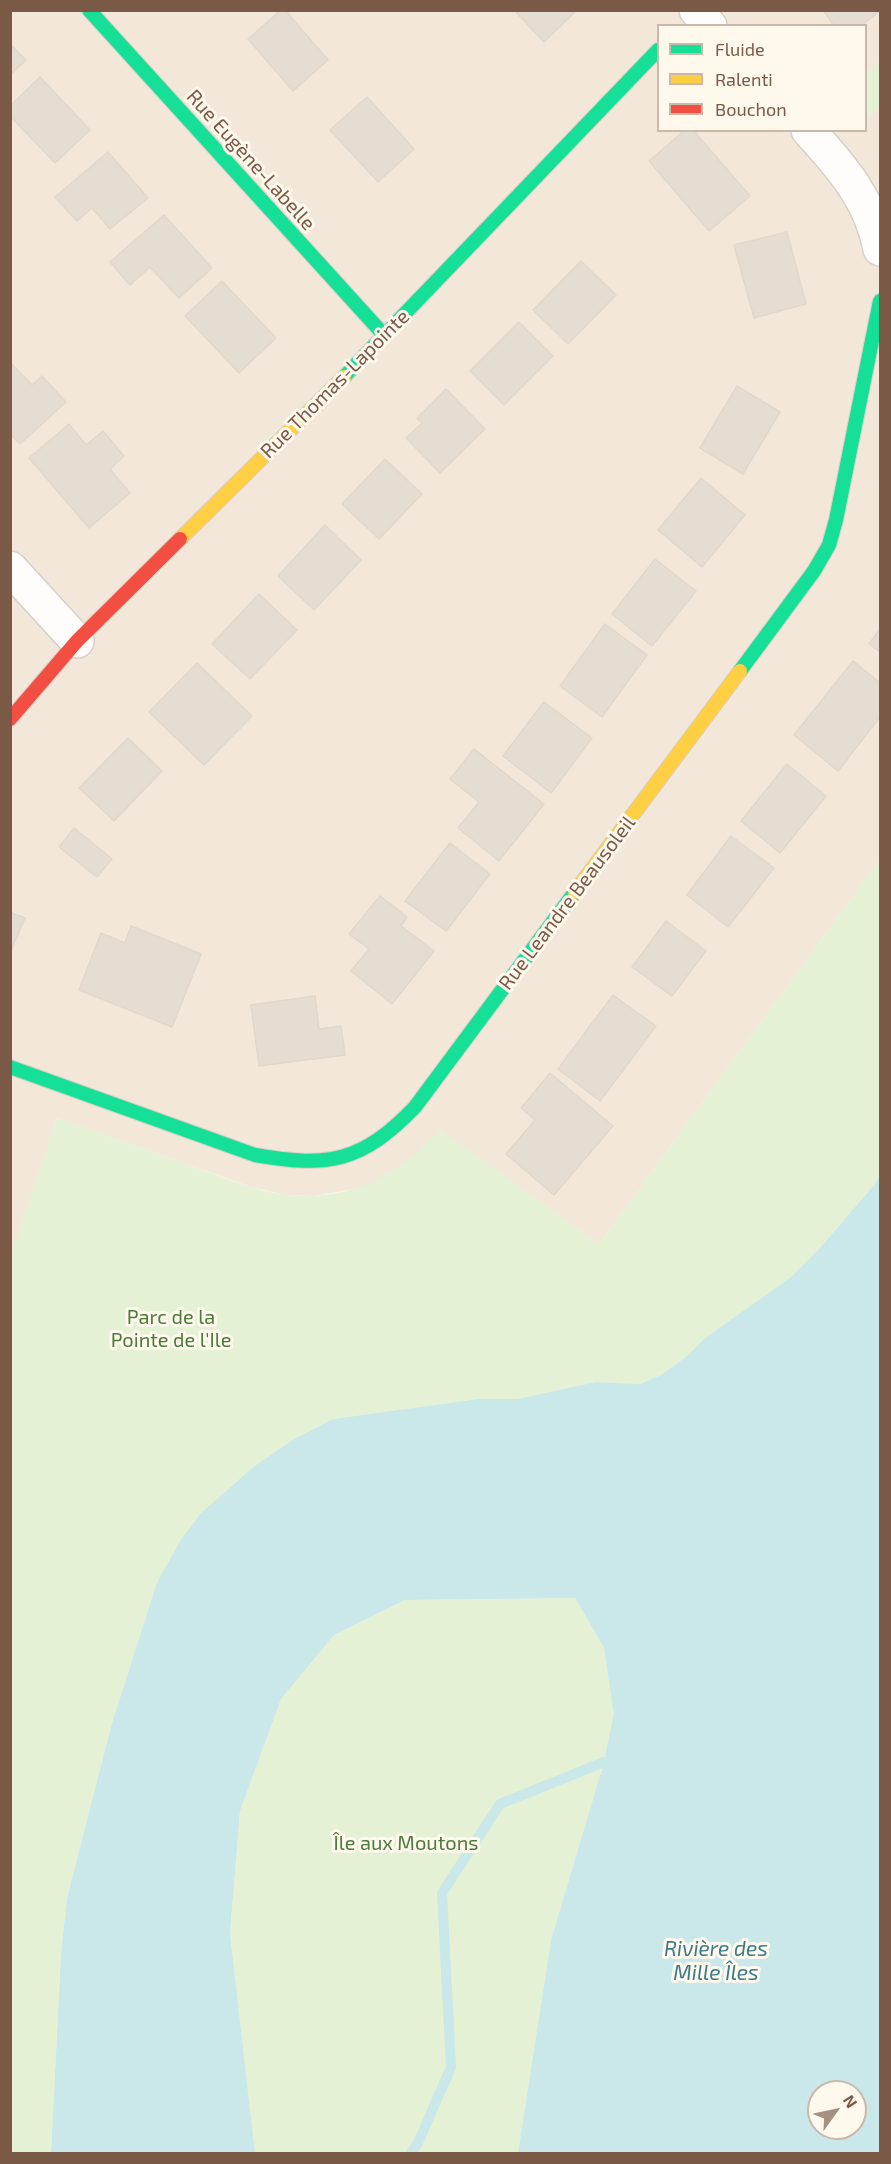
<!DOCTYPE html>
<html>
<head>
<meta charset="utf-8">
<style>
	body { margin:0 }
	#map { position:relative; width:891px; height:2164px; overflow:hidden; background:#f8f4eb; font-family:"Exo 2",sans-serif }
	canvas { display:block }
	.frame { position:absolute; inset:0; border:12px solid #7a5a47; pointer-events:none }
	.legend { position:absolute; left:657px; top:24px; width:210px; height:108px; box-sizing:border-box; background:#fff8ed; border:2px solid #cab9ab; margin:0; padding:8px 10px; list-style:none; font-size:18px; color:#7a5a47 }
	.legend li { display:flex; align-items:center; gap:12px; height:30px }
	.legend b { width:30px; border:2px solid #cab9ab }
	.north { position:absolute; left:807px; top:2080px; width:60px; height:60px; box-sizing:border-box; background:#fff8ed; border:2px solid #cab9ab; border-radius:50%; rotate:57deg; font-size:16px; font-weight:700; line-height:24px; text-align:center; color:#7a5a47 }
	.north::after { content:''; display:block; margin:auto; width:21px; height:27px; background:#a69080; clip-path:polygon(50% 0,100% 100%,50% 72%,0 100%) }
</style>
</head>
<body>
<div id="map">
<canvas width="891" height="2164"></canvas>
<div class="frame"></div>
<ul class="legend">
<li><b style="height:8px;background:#16e098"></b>Fluide</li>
<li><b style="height:8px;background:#ffcf43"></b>Ralenti</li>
<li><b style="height:8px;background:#f24e42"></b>Bouchon</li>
</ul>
<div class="north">N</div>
</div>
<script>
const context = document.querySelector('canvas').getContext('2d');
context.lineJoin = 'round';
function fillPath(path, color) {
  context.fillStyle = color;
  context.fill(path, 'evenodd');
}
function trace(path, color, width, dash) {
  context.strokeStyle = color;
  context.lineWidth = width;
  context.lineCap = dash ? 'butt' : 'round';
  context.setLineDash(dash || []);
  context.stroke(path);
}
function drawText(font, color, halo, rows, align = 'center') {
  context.font = font + ' "Exo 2",sans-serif';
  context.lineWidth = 6;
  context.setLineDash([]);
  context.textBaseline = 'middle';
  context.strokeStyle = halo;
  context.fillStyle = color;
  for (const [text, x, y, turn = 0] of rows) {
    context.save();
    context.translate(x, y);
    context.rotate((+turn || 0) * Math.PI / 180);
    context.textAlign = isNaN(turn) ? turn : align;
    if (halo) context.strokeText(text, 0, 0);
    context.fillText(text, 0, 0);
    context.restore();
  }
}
fillPath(new Path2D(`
	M 11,11 L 880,11 L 880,61 L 866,74 L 866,26 L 658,26 L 658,130 L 848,130 L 850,132 L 852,131 L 866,130 L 866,119 L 880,105 L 880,859 L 599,1244 L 440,1130 L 425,1147 L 408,1162 L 376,1181 L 359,1188 L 313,1196 L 286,1195 L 251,1187 L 57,1118 L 11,1256 Z`), '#f2e7d8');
fillPath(new Path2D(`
	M 880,61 L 880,105 L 866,119 L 866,74 Z
	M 880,859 L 880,1176 L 874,1185 L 819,1249 L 791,1277 L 705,1338 L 686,1357 L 661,1375 L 640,1384 L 596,1382 L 517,1399 L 478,1399 L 333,1419 L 294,1439 L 256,1465 L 156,1585 L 112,1723 L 67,1898 L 61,1954 L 51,2153 L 11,2154 L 10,1256 L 57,1118 C 100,1133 143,1149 186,1164 C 219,1176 253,1191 287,1195 C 349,1202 401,1175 440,1129 L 599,1244 Z
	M 575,1598 L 604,1648 L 615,1714 L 604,1762 L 551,1940 L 518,2153 L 255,2154 L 230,1933 L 240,1811 L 281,1699 L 334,1635 L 405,1600 Z`), '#e4f1d4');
fillPath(new Path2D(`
	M 880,1176 L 880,2153 L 518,2153 L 551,1940 L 604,1762 L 614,1714 L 604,1648 L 575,1598 L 405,1600 L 334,1635 L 281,1699 L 240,1811 L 230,1933 L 255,2153 L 51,2153 L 61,1954 L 67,1898 L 112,1723 L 156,1585 L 180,1541 L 201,1513 L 256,1465 L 294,1439 L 333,1419 L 478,1399 L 517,1399 L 596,1382 L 640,1384 L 661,1375 L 686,1357 L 705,1338 L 791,1277 L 819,1249 L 874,1185 ZM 819,2092 L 855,2092 L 855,2128 L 819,2128 Z`), '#cae7ea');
trace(new Path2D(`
	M 410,2154 L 418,2143 L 451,2067 L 442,1893 L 500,1804 L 604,1762`), '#cae7ea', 10);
const building = new Path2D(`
	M 281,10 L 285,10 L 328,60 L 293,91 L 248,39 Z
	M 514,10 L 577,10 L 544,42 Z
	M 823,10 L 880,10 L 880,11 L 861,26 L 834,26 Z
	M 10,44 L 26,60 L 10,75 Z
	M 40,77 L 90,130 L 55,163 L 10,116 L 10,106 Z
	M 367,97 L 414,149 L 378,182 L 330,130 Z
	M 685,130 L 693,130 L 750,196 L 709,231 L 649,161 Z
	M 108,152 L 148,198 L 110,229 L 92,208 L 77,221 L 55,197 Z
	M 164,215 L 212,268 L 179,298 L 150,267 L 130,285 L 110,262 Z
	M 787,232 L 806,304 L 754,318 L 734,245 Z
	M 581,261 L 616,295 L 568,344 L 533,310 Z
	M 222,281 L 276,338 L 239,373 L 185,316 Z
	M 519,322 L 553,356 L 504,405 L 470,371 Z
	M 10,362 L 32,385 L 42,376 L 66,402 L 20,444 L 10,434 Z
	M 737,386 L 780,412 L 743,474 L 700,448 Z
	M 446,389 L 485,429 L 440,473 L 406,438 L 422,423 L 417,418 Z
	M 69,424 L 86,445 L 103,431 L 124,456 L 110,469 L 130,493 L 89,528 L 29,458 Z
	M 385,459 L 422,494 L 379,539 L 342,504 Z
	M 701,478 L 745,515 L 702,567 L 658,530 Z
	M 325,525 L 361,560 L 314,610 L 278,576 Z
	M 655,559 L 696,591 L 652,646 L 612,614 Z
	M 259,594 L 297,630 L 250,679 L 212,644 Z
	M 605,624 L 647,655 L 602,717 L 560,686 Z
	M 880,629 L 880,652 L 869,644 Z
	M 853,661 L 880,683 L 880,717 L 838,771 L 794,735 Z
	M 197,663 L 252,716 L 204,765 L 149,712 Z
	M 544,702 L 592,738 L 551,793 L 503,756 Z
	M 128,738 L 162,771 L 114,821 L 79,788 Z
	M 474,749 L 544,804 L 499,861 L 458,828 L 479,802 L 450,779 Z
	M 787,764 L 826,796 L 780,853 L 741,821 Z
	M 74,828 L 112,859 L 97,877 L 59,847 Z
	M 731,836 L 774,868 L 728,927 L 687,895 Z
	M 450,843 L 490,874 L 446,931 L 405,901 Z
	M 380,896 L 407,917 L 401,926 L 434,951 L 392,1004 L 351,971 L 369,949 L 349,934 Z
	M 10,912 L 25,918 L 10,953 Z
	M 666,921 L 706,951 L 672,996 L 632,967 Z
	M 131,926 L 201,954 L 172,1027 L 79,990 L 101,933 L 125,943 Z
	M 613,995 L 656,1026 L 600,1101 L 558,1069 Z
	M 315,996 L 319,1029 L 341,1026 L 345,1055 L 259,1066 L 251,1005 Z
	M 550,1073 L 613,1126 L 554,1195 L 506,1154 L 535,1120 L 521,1108 Z`);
fillPath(building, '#e5dcd2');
trace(building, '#e2d7cc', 1.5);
const street = new Path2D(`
	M 696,10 L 710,26
	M 808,130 C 841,166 871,200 880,249
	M 10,568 L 77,641`);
const fast = new Path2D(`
	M 89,10 L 384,335
	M 344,377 L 658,50
	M 740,671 L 814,571 L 829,545 L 836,520 L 880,301
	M 10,1067 L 255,1155 C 329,1168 362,1162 415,1107 L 575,892`);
const slow = new Path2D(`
	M 180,539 L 344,377
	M 575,892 L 740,671`);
const jam = new Path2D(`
	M 10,719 L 77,641 L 180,539`);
trace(street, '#d7d0c8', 36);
trace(fast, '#d8d0c7', 16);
trace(slow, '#d8d0c7', 16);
trace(jam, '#d8d0c7', 16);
trace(street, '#fefdfc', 33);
trace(fast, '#16e098', 14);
trace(slow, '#ffcf43', 14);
trace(jam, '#f24e42', 14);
drawText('20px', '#7a5a47', '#fff8ed', [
	["Rue Eugène-Labelle",251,160,48],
	["Rue Thomas-Lapointe",335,384,-45],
	["Rue Leandre Beausoleil",567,903,-53]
]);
drawText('20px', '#4d7b3b', '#fff8ed', [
	["Parc de la",171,1317],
	["Pointe de l'Ile",171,1340],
	["Île aux Moutons",406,1843]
]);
drawText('italic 21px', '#3b7b88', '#fff8ed', [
	["Rivière des",716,1949],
	["Mille Îles",716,1973]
]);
</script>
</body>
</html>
